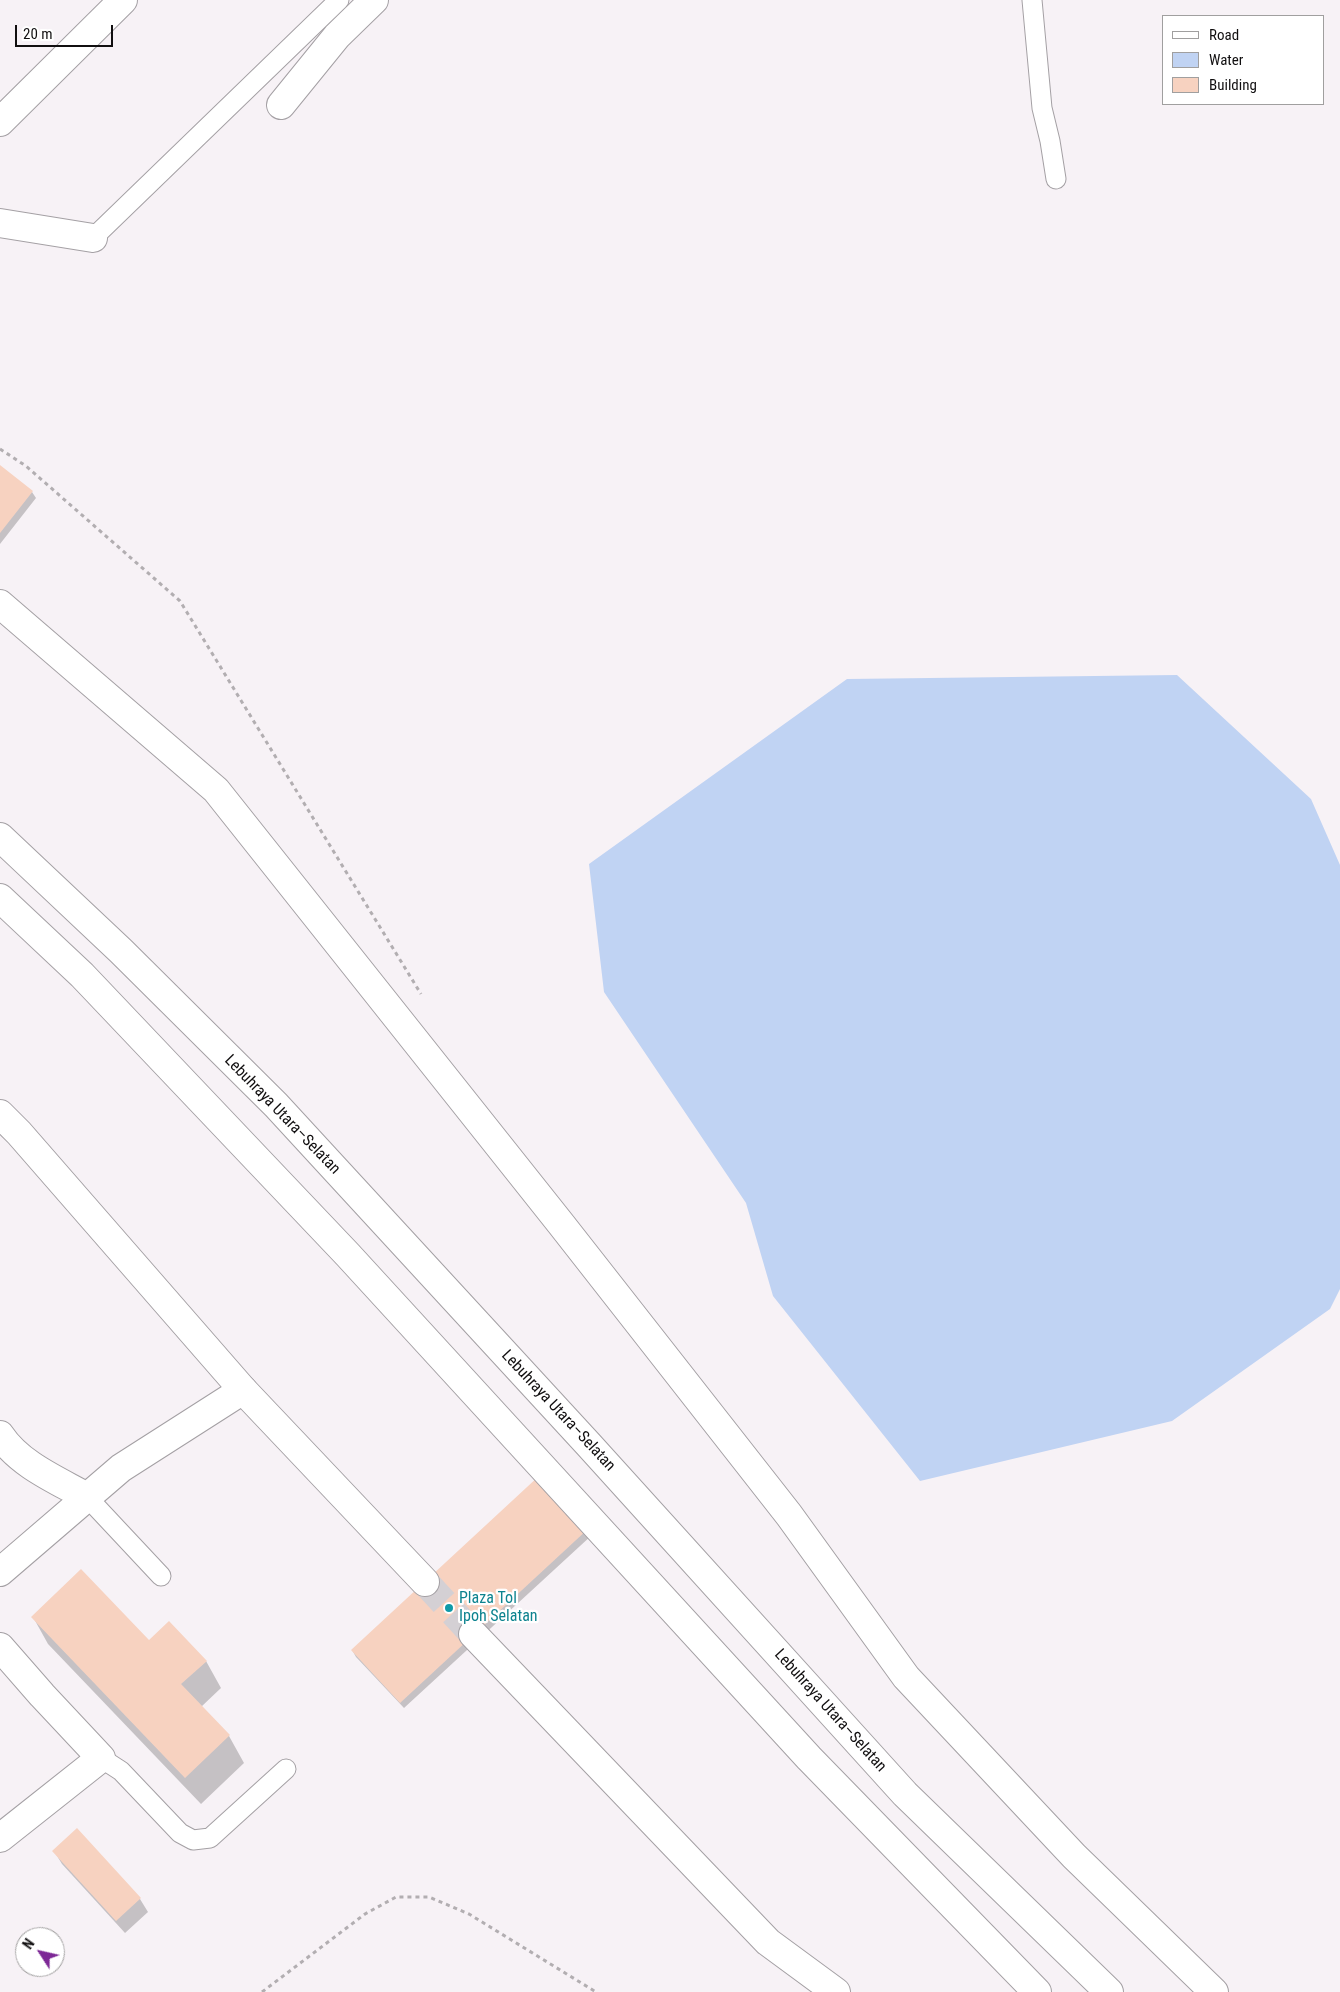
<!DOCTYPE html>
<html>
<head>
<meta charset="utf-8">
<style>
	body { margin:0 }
	#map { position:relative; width:1340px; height:1992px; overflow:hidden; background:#f7f2f6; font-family:"Roboto Condensed",sans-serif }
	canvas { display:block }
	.legend { position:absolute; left:1162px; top:15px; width:162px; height:90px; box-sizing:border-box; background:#fff; border:1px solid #a09f9f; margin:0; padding:6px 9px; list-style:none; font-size:15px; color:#110f10 }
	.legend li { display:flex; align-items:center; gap:10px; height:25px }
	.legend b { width:25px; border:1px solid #a09f9f }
	.north { position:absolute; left:15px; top:1927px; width:50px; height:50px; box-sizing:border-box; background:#fff; border:1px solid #a09f9f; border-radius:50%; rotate:305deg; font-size:14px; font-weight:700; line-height:20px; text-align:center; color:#110f10 }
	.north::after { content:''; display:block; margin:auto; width:18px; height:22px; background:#7d2896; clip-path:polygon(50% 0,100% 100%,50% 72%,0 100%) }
	.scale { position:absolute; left:15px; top:25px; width:98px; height:22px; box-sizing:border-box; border:2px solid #110f10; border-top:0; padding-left:6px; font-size:15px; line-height:18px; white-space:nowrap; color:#110f10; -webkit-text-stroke:4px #fff; paint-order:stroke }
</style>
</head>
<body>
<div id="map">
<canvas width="1340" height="1992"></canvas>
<ul class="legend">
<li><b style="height:6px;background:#fff"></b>Road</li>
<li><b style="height:14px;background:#c0d3f3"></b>Water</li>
<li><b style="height:14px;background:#f7d2c0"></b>Building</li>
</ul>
<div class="north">N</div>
<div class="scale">20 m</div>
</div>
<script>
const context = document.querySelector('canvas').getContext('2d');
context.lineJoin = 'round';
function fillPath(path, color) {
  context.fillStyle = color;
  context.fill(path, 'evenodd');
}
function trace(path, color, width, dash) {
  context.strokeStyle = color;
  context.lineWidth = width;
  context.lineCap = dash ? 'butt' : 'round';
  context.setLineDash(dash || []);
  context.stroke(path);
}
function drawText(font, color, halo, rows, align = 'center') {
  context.font = font + ' "Roboto Condensed",sans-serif';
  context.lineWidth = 4.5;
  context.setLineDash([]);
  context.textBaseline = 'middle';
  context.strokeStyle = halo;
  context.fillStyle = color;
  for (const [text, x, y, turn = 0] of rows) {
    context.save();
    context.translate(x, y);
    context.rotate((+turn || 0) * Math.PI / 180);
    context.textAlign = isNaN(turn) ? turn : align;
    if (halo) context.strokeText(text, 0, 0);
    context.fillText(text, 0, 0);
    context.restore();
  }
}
fillPath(new Path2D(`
	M 1177,675 L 1311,799 L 1340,865 L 1340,1289 L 1330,1309 L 1172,1421 L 920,1481 L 773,1296 L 746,1203 L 604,992 L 589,864 L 847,679 Z`), '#c0d3f3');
fillPath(new Path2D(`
	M 0,467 L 32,492 L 36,498 L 0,544 Z
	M 540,1477 L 592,1535 L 404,1708 L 356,1657 L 352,1650 Z
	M 33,1617 L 149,1642 L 206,1661 L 221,1688 L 201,1707 L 229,1736 L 244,1763 L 201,1804 L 48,1644 Z
	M 54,1851 L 140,1899 L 148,1912 L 125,1933 L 62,1864 Z`), '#0003');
fillPath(new Path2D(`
	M 0,465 L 33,491 L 0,533 Z
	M 540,1475 L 589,1528 L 400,1703 L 351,1650 Z
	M 81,1569 L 149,1640 L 169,1621 L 207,1661 L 181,1684 L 230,1735 L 185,1778 L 31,1617 Z
	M 77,1828 L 141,1898 L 116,1921 L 52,1851 Z`), '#f7d2c0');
trace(new Path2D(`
	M 425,1582 L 473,1634`), '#d4d0d4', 28, [28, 14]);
const lane = new Path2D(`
	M 1032,0 L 1042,108 L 1050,141 L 1056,179
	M 93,238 L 339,0
	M 87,1497 L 161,1576
	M 101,1758 L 121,1771 L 180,1833 L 193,1840 L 210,1838 L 286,1769`);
const street = new Path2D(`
	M 281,105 L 337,36 L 374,0
	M 0,122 L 123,0
	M 0,223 L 93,238
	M 0,1435 C 20,1465 57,1480 87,1497
	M 0,1572 L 121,1468 L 243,1390
	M 0,1647 L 42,1695 L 101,1758 L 0,1838`);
const primary = new Path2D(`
	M 0,604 L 216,790 L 561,1224 L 789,1515 L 906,1677 L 1074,1856 L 1214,1992
	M 0,1114 L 19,1133 L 243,1390 L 425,1582
	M 473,1634 L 768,1942 L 836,1992`);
const highway = new Path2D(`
	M 0,837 L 121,951 L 276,1105 L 589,1445 L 905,1794 L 1109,1992
	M 0,898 L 82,975 L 348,1255 L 809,1758 L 1037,1992`);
trace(lane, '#a4a0a4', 21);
trace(street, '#a4a0a4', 30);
trace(primary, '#a4a0a4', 30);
trace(highway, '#a4a0a4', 30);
trace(new Path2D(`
	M 0,449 L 26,466 L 180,601 L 421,994
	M 262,1992 L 365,1914 L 396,1897 L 429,1897 L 469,1914 L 596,1992`), '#b2aeb1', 3, [4, 4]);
trace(lane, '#fff', 19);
trace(street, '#fff', 28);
trace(primary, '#fff', 28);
trace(highway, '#fff', 28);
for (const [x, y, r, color] of [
	[449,1608,5,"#0f9aa8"]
]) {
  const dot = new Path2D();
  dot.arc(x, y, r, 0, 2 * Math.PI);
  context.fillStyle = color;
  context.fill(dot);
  trace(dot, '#fff', 2);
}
drawText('16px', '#110f10', '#fff', [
	["Lebuhraya Utara–Selatan",282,1115,46],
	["Lebuhraya Utara–Selatan",558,1411,47],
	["Lebuhraya Utara–Selatan",830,1711,48]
]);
drawText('16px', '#0d838f', '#fff', [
	["Plaza Tol",459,1599],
	["Ipoh Selatan",459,1617]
], 'left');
</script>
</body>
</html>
